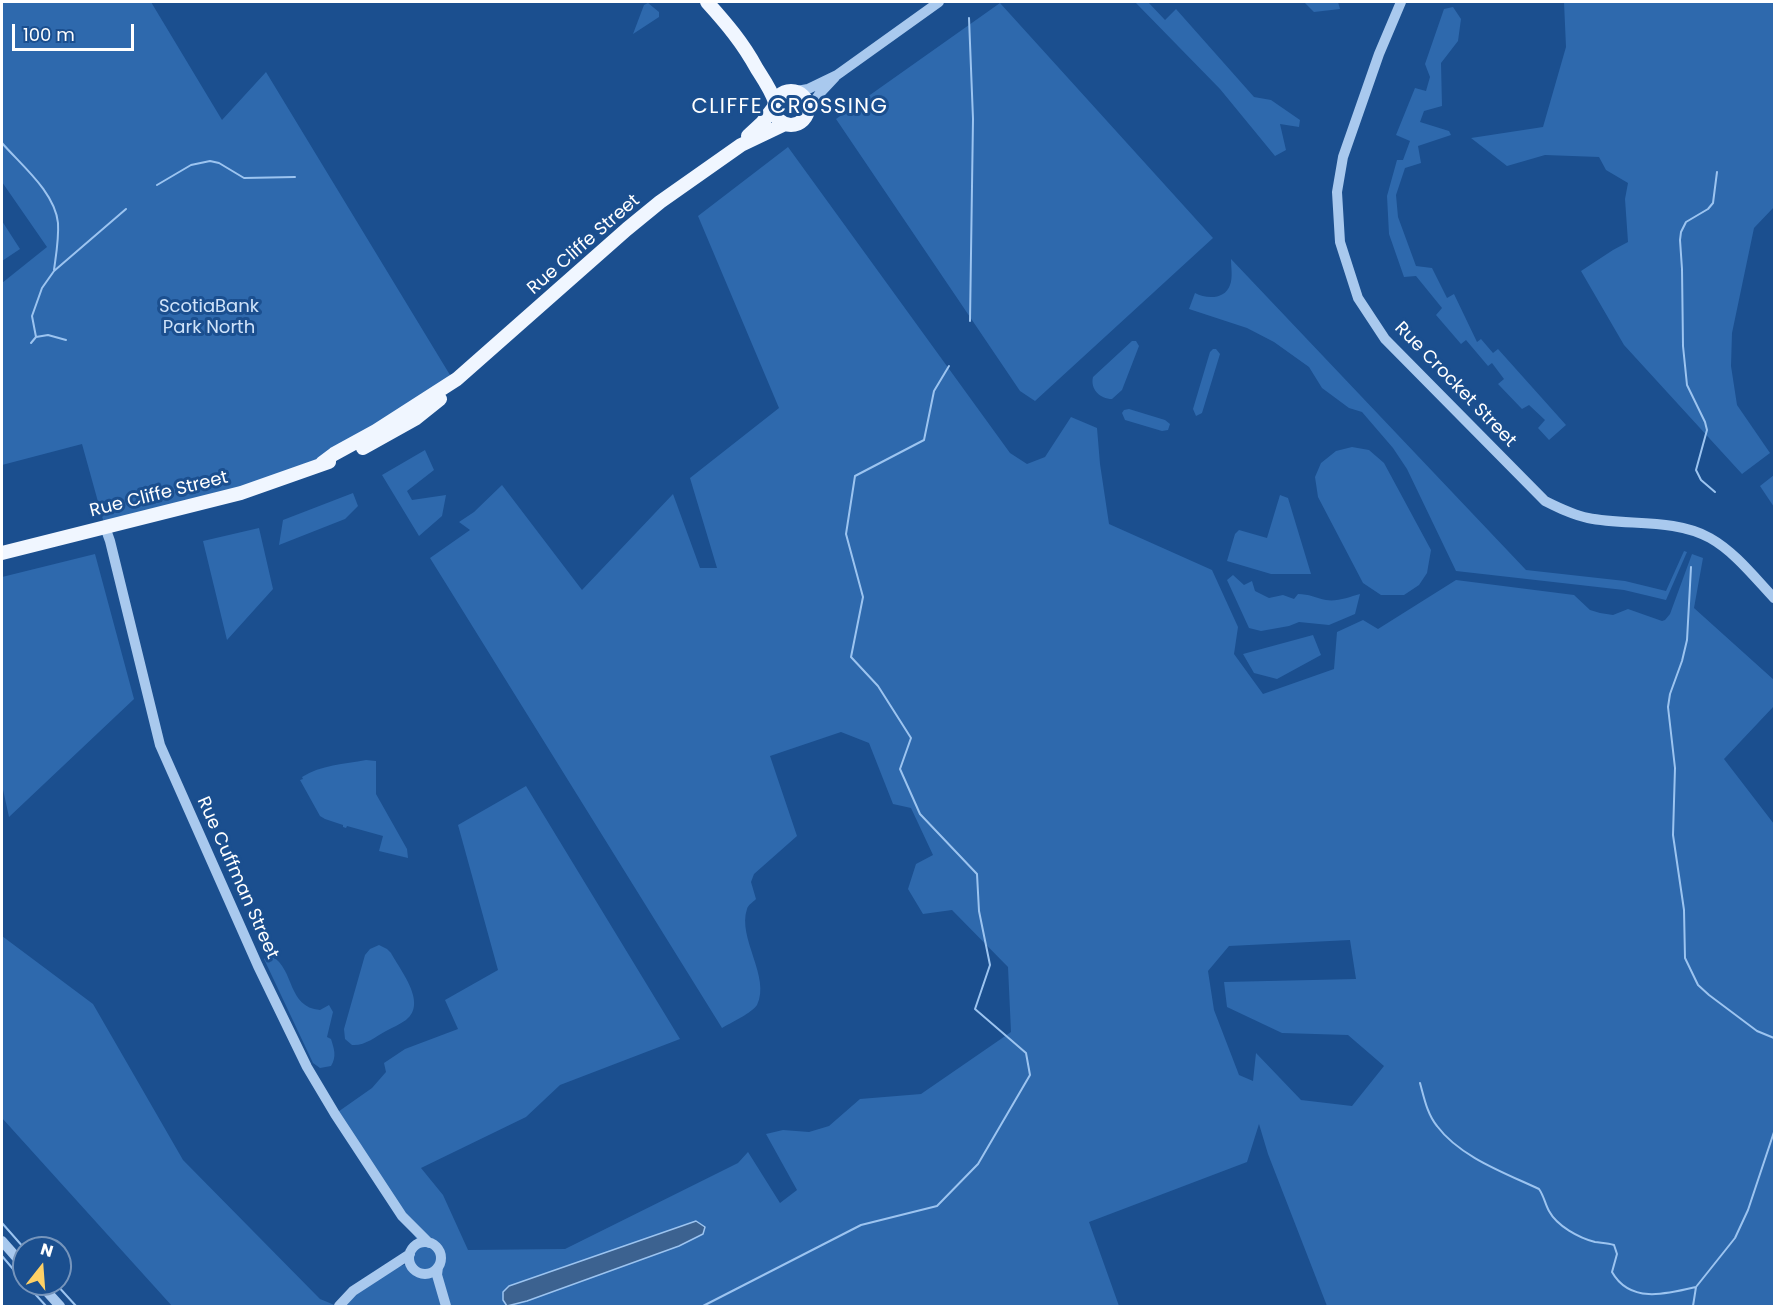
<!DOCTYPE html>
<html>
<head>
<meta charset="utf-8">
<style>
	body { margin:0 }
	#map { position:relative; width:1776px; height:1308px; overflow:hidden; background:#1b4f8f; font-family:Poppins,sans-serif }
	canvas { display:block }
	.frame { position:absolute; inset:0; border:3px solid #fff; pointer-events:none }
	.north { position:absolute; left:12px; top:1236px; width:60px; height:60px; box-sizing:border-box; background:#1b4f8f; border:2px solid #7695bc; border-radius:50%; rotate:17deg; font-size:16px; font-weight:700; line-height:24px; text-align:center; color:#fff }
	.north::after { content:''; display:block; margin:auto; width:21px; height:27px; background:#ffd166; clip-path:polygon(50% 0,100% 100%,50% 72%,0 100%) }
	.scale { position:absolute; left:12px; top:24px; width:122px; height:27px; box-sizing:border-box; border:3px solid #fff; border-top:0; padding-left:8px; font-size:18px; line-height:21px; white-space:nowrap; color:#fff; -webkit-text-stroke:4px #1b4f8f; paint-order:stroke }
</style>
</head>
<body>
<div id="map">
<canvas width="1776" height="1308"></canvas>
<div class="frame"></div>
<div class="north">N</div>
<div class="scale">100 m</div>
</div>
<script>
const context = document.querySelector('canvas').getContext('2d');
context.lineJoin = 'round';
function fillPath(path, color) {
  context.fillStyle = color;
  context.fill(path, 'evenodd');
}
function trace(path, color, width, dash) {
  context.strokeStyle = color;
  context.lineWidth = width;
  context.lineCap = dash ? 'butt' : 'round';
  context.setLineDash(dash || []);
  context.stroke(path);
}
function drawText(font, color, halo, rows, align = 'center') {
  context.font = font + ' Poppins,sans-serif';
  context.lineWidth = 6;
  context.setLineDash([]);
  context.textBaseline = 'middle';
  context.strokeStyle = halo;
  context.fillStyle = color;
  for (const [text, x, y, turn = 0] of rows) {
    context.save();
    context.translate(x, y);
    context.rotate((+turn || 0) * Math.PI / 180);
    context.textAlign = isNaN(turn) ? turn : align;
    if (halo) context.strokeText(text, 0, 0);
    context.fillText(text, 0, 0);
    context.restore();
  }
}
fillPath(new Path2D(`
	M 2,2 L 151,2 L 222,120 L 266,72 L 450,375 L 457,379 L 322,463 L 105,527 L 82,444 L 2,465 L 2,283 L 47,247 L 2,182 Z
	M 1135,2 L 1148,2 L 1165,20 L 1176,9 L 1254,97 L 1271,100 L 1300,120 L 1299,127 L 1280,124 L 1286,150 L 1275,156 L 1220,89 Z
	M 1304,2 L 1338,2 L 1340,9 L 1314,12 Z
	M 1564,2 L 1774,2 L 1774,207 L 1754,228 L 1732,333 L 1731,366 L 1737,405 L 1770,453 L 1742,474 L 1624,345 L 1581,271 L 1613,250 L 1628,242 L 1625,199 L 1628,183 L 1606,170 L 1599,157 L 1545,155 L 1507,166 L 1471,138 L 1543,127 L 1566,47 Z
	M 648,3 L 659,12 L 659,17 L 633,34 L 644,5 Z
	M 1000,3 L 1213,238 L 1035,401 L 1020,391 L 836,119 Z
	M 1453,7 L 1461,19 L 1458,41 L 1441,63 L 1442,106 L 1424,111 L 1420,122 L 1449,131 L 1451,135 L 1418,146 L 1421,163 L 1405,168 L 1396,195 L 1398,217 L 1416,266 L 1432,268 L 1447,298 L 1454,294 L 1477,342 L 1481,339 L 1493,353 L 1498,349 L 1566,425 L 1549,440 L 1538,428 L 1545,420 L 1529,405 L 1522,409 L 1498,384 L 1504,379 L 1492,363 L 1488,366 L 1466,340 L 1461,344 L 1436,315 L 1442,308 L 1416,276 L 1404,277 L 1389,234 L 1387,196 L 1397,160 L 1403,160 L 1410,141 L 1396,135 L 1415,88 L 1426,91 L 1430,77 L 1425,64 L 1444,9 Z
	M 788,147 L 1010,453 L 1027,464 L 1045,457 L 1071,417 L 1097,428 L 1100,464 L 1109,524 L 1212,570 L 1238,627 L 1234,654 L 1263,694 L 1334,669 L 1337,632 L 1363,620 L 1378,629 L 1456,580 L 1574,595 L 1590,610 L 1600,613 L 1613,615 L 1628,609 L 1662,621 L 1665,620 L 1670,614 L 1692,554 L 1703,558 L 1694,608 L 1774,680 L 1774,706 L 1724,759 L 1774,824 L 1774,1306 L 1327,1306 L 1268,1154 L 1259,1124 L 1247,1162 L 1089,1222 L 1119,1306 L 339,1306 L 382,1272 L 410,1263 L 412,1249 L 419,1243 L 335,1114 L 372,1088 L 386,1072 L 384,1063 L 405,1049 L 458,1029 L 445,1000 L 498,970 L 458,825 L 526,786 L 680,1039 L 560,1085 L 526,1117 L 421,1168 L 443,1195 L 468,1250 L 565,1249 L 738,1163 L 748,1152 L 780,1203 L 797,1190 L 766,1134 L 783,1130 L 809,1132 L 829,1126 L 860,1099 L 921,1094 L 1011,1032 L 1008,967 L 952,910 L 923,914 L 908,889 L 916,864 L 933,855 L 911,808 L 893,804 L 869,743 L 841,732 L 770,756 L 797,836 L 754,874 L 751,882 L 756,899 C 753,902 748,905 747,909 C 737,938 771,977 757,1005 C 753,1012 731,1023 722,1028 L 430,558 L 470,530 L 459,522 L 474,512 L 502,485 L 582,590 L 673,494 L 700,568 L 717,568 L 690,478 L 779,408 L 698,216 ZM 1350,940 L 1356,979 L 1224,982 L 1227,1007 L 1282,1033 L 1348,1035 L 1384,1066 L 1352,1106 L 1301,1100 L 1256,1053 L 1253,1081 L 1239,1075 L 1214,1010 L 1208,971 L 1229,946 ZM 679,1246 L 527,1301 L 508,1306 Z
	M 2,221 L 20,249 L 2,261 Z
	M 1231,259 L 1526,570 L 1625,581 L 1666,591 L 1684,551 L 1687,552 L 1666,600 L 1624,590 L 1456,571 L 1407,469 L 1393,448 L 1362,412 L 1349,408 L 1322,388 L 1309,367 L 1274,342 L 1247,328 L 1189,309 L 1195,293 C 1206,299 1225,300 1230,285 C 1233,278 1231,267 1231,259 Z
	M 1132,341 L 1136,341 L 1139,346 L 1122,390 L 1112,399 C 1100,399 1090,389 1093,377 Z
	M 1213,349 L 1216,349 L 1220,354 L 1202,413 L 1196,416 L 1193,409 L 1210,352 Z
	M 1129,409 L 1165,420 L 1170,424 L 1168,430 L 1162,431 L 1125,420 L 1122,413 L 1124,410 Z
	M 1352,447 L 1369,450 L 1384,463 L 1431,550 L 1427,573 L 1419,585 L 1404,595 L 1381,595 L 1363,583 L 1318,497 L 1315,477 L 1321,463 L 1336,451 Z
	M 425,450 L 434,470 L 407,491 L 412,500 L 446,495 L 442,516 L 419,536 L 382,475 Z
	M 1774,475 L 1774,507 L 1760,486 Z
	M 353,493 L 358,506 L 345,519 L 279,545 L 283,520 Z
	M 1280,495 L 1288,498 L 1311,574 L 1271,574 L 1227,561 L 1235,534 L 1239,530 L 1267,538 Z
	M 259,528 L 273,589 L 227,640 L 203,541 Z
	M 95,554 L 134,699 L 9,817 L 2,785 L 2,577 Z
	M 1233,575 L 1244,585 L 1252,581 L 1255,591 L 1269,598 L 1283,595 L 1294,599 L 1298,594 C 1309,594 1316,598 1326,600 C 1337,602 1349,597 1360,594 L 1355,614 L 1329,625 L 1299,622 L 1289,626 L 1261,631 L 1249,628 L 1227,580 Z
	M 1313,635 L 1321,655 L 1277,679 L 1254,673 L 1243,654 Z
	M 366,760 L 376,761 L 376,794 L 407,849 L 408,858 L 379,851 L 383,836 L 347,826 L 346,828 L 343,827 L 343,825 L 325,819 L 320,816 L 300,780 L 303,779 L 302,777 C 321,765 344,764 366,760 Z
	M 2,936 L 93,1004 L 183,1160 L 320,1299 L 337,1306 L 172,1306 L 2,1118 Z
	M 379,945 L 387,949 L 391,953 C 400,970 428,1003 406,1020 C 400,1024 392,1028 386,1031 C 375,1037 365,1046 352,1045 L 345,1039 L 344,1029 L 365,955 L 370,949 Z
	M 268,956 L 272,956 C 295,970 287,1007 320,1010 L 329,1005 L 333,1012 L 327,1037 L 331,1039 C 334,1049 337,1056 331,1066 L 320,1068 L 313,1063 L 264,959 Z`), '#2e69ad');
const water = new Path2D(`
	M 696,1221 L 705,1227 L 703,1234 L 679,1246 L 527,1301 L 507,1306 L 503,1300 L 503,1292 L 509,1286 Z`);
fillPath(water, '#3c6290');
trace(water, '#9cc4f0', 1.5);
trace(new Path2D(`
	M 969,18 L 973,119 L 970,321
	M 2,143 C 21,165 55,192 58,223 C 59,239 56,255 54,270
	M 157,185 L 191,165 L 210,161 L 219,163 L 244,178 L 295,177
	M 36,337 L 48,335 L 66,340
	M 31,343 L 36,337 L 32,316 L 42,288 L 54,271 L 126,209
	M 1715,492 L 1701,480 L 1696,470 L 1707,430 L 1705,422 L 1687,385 L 1683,346 L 1682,269 L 1680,240 L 1681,232 L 1686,222 L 1708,209 L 1713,203 L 1717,172
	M 1691,567 L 1687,640 L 1682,661 L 1670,694 L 1668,707 L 1675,768 L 1673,835 L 1684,910 L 1685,958 L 1698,985 L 1709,995 L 1757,1031 L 1774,1038
	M 1420,1083 C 1424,1097 1427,1114 1437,1126 C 1460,1157 1505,1173 1539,1189 C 1544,1196 1545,1204 1549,1211 C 1557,1226 1579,1238 1595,1242 C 1602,1243 1608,1243 1614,1245 L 1617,1254 L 1612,1272 C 1630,1304 1667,1294 1696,1287
	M 2,1223 L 24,1248
	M 2,1256 L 24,1282
	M 26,1284 L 46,1306
	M 56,1284 L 76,1306
	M 703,1306 L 861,1225 L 937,1206 L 978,1164 L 1030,1075 L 1026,1053 L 975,1009 L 990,965 L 979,911 L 977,874 L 920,814 L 900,769 L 911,738 L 878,686 L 851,657 L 863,597 L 846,534 L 855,476 L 924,440 L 934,391 L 949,366
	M 1693,1306 L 1696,1287 L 1735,1238 L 1748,1210 L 1774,1132`), '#9cc4f0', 2);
trace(new Path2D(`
	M 1401,2 L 1379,54 L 1343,157 L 1337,192 L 1340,242 L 1358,298 L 1385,339 L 1545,501 C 1559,508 1573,515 1588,518 C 1627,526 1674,518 1710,538 C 1735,552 1755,578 1774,598
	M 797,91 L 808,89 L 837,75 L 939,2
	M 809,109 L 820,93 L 835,77
	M 105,527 L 110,541 L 160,745 L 258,966 L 307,1067 L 335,1114 L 402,1216 L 429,1243
	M 2,1241 L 24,1266
	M409 1258a16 16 0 1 1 32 0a16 16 0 1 1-32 0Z
	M 438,1267 L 437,1275 L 446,1306
	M 40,1284 L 60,1306
	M 339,1306 L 353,1291 L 410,1254`), '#a9c9ee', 10);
trace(new Path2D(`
	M 707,2 C 726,23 743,43 757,69 C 764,80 771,90 775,102
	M774 108a17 17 0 1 1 34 0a17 17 0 1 1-34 0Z
	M 748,136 L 762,123 L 774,107
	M 363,448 L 415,419 L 440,399
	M 322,463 L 334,454 L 376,431 L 457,379 L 627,229 L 660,202 L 741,145 L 785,124
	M 2,553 L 241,493 L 329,462`), '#f0f6ff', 14);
drawText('18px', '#fff', '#1b4f8f', [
	["Rue Cliffe Street",584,245,-41],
	["Rue Crocket Street",1455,385,46],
	["Rue Cliffe Street",159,495,-14],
	["Rue Cuffman Street",237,878,66]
]);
drawText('18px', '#cfe3fa', '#1b4f8f', [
	["ScotiaBank",209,307],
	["Park North",209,328]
]);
context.letterSpacing = '1.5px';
drawText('21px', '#fff', '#1b4f8f', [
	["CLIFFE CROSSING",790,108]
]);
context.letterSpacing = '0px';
</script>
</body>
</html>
